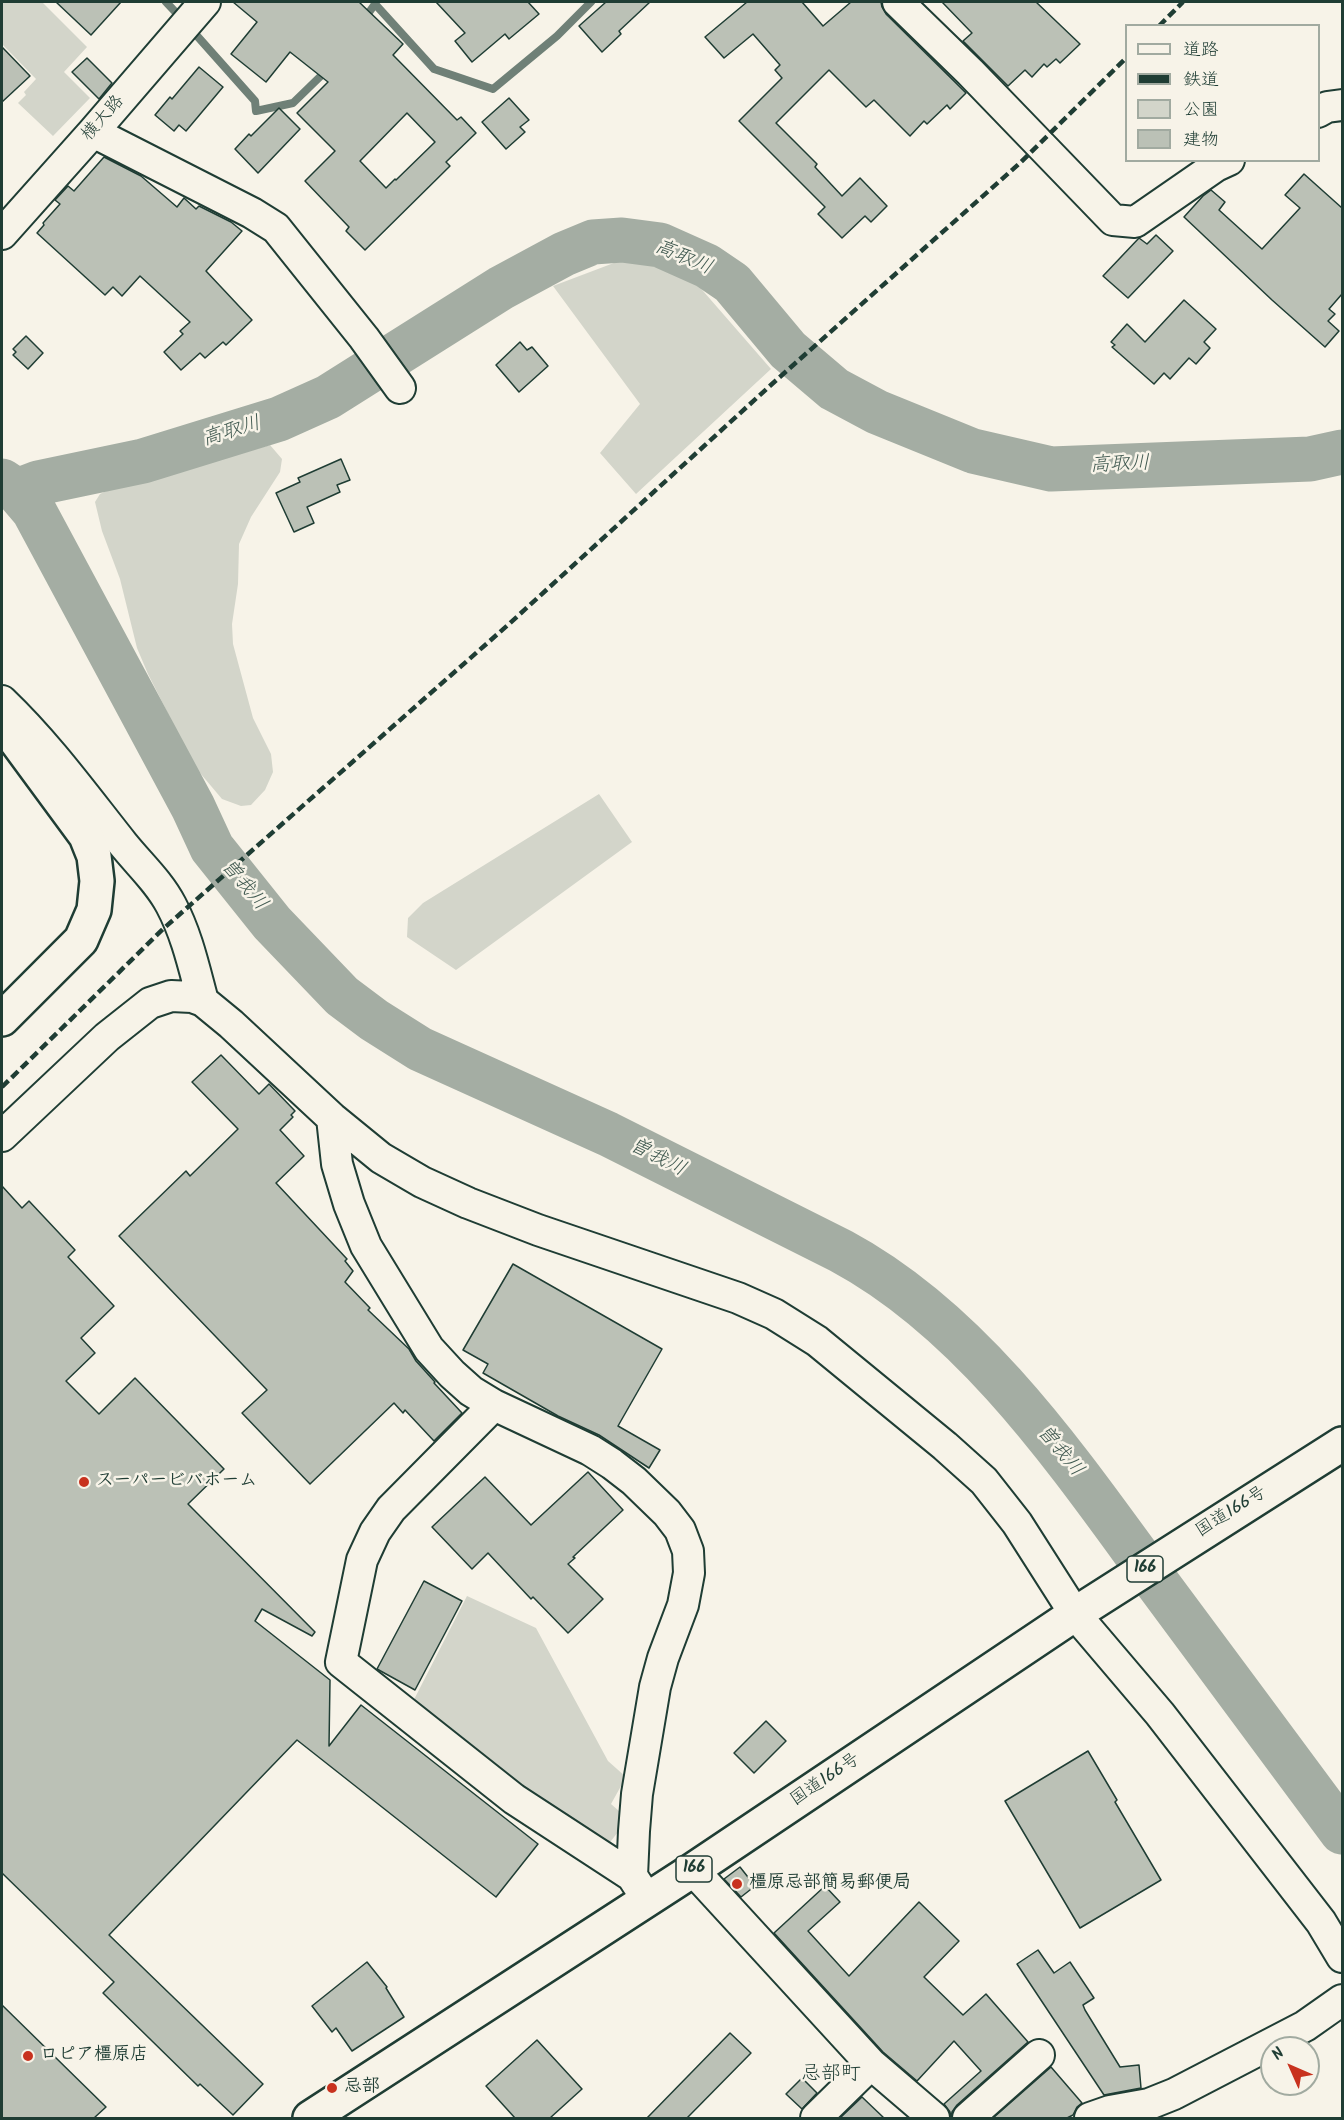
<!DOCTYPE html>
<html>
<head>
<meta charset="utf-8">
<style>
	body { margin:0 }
	#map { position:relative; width:1344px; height:2120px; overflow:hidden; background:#f7f3e8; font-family:Kalam,"Klee One",sans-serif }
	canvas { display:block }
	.frame { position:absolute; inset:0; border:3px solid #1f3d34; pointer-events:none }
	.legend { position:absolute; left:1125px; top:24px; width:195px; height:138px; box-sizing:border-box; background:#f7f3e8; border:2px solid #a1aaa0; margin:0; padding:8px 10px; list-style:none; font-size:18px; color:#1f3d34 }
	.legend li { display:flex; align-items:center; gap:12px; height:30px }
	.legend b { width:30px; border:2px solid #a1aaa0 }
	.north { position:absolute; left:1260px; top:2036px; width:60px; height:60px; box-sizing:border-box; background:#f7f3e8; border:2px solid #a1aaa0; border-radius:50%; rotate:315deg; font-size:16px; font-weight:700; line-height:24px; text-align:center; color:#1f3d34 }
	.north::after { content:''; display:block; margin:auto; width:21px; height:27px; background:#c8321e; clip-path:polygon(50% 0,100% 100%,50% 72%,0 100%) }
</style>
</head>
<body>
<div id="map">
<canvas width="1344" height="2120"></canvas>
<div class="frame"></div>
<ul class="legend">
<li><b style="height:8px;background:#f7f3e8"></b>道路</li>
<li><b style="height:8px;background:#1f3d34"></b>鉄道</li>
<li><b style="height:16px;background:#d3d5ca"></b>公園</li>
<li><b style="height:16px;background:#bbc1b6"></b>建物</li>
</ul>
<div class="north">N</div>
</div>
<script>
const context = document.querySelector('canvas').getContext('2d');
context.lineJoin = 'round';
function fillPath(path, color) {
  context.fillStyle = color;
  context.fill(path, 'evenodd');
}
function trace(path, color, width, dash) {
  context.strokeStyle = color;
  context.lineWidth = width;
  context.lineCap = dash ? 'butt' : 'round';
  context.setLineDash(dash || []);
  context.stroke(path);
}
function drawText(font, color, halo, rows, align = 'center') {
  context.font = font + ' Kalam,"Klee One",sans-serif';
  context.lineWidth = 5;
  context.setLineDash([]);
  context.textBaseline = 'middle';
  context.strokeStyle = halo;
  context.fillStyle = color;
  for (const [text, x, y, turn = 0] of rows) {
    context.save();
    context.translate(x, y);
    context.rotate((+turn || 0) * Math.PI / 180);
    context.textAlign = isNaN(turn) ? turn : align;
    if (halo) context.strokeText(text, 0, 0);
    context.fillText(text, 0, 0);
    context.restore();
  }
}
fillPath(new Path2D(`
	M 2,2 L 42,2 L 87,47 L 64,72 L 90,98 L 53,136 L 18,103 L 26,95 L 24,92 L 36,79 L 2,44 Z
	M 627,258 L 664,267 L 697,284 L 771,369 L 636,494 L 600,453 L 640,404 L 553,286 Z
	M 270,445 L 282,459 L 280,472 L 251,517 L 239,544 L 238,584 L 232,624 L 233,644 L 253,718 L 271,754 L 273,772 L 265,790 L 251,805 L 241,806 L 222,799 L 195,767 L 148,674 L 137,648 L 120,579 L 102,531 L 95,502 L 100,494 L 110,489 Z
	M 599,794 L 632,842 L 456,970 L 407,937 L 408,918 L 423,903 Z
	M 467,1596 L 536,1628 L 608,1761 L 626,1777 L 611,1804 L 628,1819 L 594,1863 L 400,1727 Z`), '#d3d5ca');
trace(new Path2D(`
	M 166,2 L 182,19
	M 365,18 L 375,4 L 434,69 L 493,89 L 557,36 L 591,2
	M 190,28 L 255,101 L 256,111 L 293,103 L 328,69`), '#6f8077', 8);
trace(new Path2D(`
	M 2,481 L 17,491 L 34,511 L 193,807 L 212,848 L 272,923 L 342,996 L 374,1020 L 420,1049 L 608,1134 L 841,1251 C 975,1323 1070,1464 1158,1584 C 1219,1667 1281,1749 1342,1832
	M 17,491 L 38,483 L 143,461 L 279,419 L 328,397 L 501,288 L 564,254 L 593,242 L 622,240 L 660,245 L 707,266 L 732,283 L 788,350 L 834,389 L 877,412 L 973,451 L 1051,469 L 1310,459 L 1342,452`), '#a4ada3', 45);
const building = new Path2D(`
	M 56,2 L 121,2 L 91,35 Z
	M 233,2 L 359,2 L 403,44 L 393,55 L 457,120 L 461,117 L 476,133 L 446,162 L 450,166 L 365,250 L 346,231 L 349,227 L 305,181 L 335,151 L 297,113 L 328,82 L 290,52 L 266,82 L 231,54 L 257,22 ZM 407,113 L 435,142 L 396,180 L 395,179 L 386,188 L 360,161 Z
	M 436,2 L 528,2 L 539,14 L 509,39 L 505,34 L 472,62 L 455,41 L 465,33 Z
	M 606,2 L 650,2 L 619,31 L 621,34 L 602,52 L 579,26 Z
	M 747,2 L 802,2 L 823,26 L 851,2 L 881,2 L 882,7 L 886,14 L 966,93 L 950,109 L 947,105 L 927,124 L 924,121 L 910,136 L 874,100 L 866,107 L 829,70 L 776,123 L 817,164 L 815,167 L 842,196 L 860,178 L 887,206 L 871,222 L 865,216 L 842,238 L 818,214 L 825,207 L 739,121 L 782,78 L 775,70 L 780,65 L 753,34 L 724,58 L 705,37 Z
	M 942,2 L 1036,2 L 1080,44 L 1060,63 L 1056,59 L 1047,67 L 1044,64 L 1032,77 L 1025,70 L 1008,86 L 963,41 L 972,33 Z
	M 2,47 L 30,76 L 2,102 Z
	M 87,58 L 112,83 L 99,99 L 72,72 Z
	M 199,67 L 223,87 L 186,131 L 179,125 L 174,131 L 155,115 L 170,97 L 172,99 Z
	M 509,98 L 529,120 L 520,127 L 525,132 L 506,149 L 482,122 Z
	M 279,108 L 300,129 L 258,173 L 235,149 L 249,134 L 251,136 Z
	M 104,157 L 141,176 L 177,207 L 184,198 L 196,209 L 199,206 L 231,222 L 242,231 L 206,271 L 252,320 L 226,345 L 223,342 L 205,358 L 200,353 L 181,370 L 164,352 L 183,334 L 180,331 L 190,322 L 140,276 L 122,296 L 113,287 L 105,295 L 37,233 L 44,225 L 43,223 L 60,204 L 55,200 L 68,186 L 74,191 Z
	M 1304,174 L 1342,208 L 1342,294 L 1329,309 L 1335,314 L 1328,321 L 1339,331 L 1325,347 L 1272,300 L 1184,217 L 1203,196 L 1211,190 L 1225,202 L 1219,210 L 1262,249 L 1300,208 L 1285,195 Z
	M 1156,235 L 1173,251 L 1128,298 L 1103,276 L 1139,238 L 1147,244 Z
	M 1184,300 L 1216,329 L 1204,342 L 1210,348 L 1196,364 L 1189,358 L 1170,379 L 1164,373 L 1154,384 L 1112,347 L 1115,345 L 1111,342 L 1127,324 L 1145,342 Z
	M 26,336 L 43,353 L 28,369 L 13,355 L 16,352 L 13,349 Z
	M 520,342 L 527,350 L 532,347 L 548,366 L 519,392 L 496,365 Z
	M 341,459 L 350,480 L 337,485 L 340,492 L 307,507 L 314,523 L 294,532 L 276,493 L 300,482 L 298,478 Z
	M 221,1055 L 259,1094 L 269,1084 L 295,1111 L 291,1115 L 293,1117 L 280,1130 L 304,1156 L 276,1183 L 347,1259 L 345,1261 L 353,1271 L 345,1282 L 370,1308 L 368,1310 L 409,1349 L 416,1361 L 435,1382 L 434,1383 L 462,1413 L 434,1441 L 405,1410 L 403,1413 L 394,1403 L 310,1484 L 242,1413 L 267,1390 L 119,1236 L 186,1171 L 190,1176 L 238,1129 L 192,1082 Z
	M 2,1186 L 22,1208 L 29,1201 L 75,1250 L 68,1257 L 114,1306 L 81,1338 L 95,1353 L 66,1381 L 99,1414 L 135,1378 L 224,1469 L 188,1504 L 315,1632 L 312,1636 L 262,1609 L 255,1621 L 330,1680 L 329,1746 L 361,1705 L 538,1844 L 496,1897 L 297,1740 L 109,1935 L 263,2084 L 233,2115 L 200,2084 L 198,2086 L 103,1993 L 114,1982 L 2,1873 Z
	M 513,1264 L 662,1349 L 618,1426 L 660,1450 L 649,1468 L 599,1435 L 558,1416 L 483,1373 L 488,1364 L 463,1350 Z
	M 588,1472 L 623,1510 L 573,1557 L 575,1558 L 568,1564 L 603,1599 L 568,1633 L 533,1597 L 531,1599 L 488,1553 L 472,1569 L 432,1527 L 485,1477 L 531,1525 Z
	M 424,1581 L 462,1601 L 415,1690 L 377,1669 Z
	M 766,1721 L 786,1741 L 754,1773 L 734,1753 Z
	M 1088,1751 L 1117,1800 L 1115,1802 L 1161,1880 L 1080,1928 L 1005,1801 Z
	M 740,1867 L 755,1886 L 741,1897 L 724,1879 Z
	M 825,1886 L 840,1902 L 808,1931 L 849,1976 L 919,1902 L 959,1941 L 924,1977 L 963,2015 L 986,1994 L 1028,2042 L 957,2105 L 952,2112 L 951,2118 L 950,2112 L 944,2104 L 981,2071 L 954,2041 L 917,2081 L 883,2052 L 774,1933 Z
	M 1038,1950 L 1054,1973 L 1070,1962 L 1094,1998 L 1083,2005 L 1085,2010 L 1120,2067 L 1139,2065 L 1141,2088 L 1104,2095 L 1017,1964 Z
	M 367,1962 L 387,1987 L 386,1988 L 404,2017 L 352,2051 L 336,2028 L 332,2032 L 312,2006 Z
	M 2,2005 L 106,2107 L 94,2118 L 2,2118 Z
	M 730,2033 L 751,2053 L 687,2118 L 647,2118 Z
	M 537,2040 L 582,2089 L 550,2118 L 515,2118 L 486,2086 Z
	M 1051,2067 L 1082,2103 L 1077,2107 L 1073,2115 L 1067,2118 L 993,2118 Z
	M 802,2078 L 817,2093 L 802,2109 L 786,2094 Z
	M 862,2097 L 884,2118 L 840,2118 Z`);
fillPath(building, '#bbc1b6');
trace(building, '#1f3d34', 1.5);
const street = new Path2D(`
	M 898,2 L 970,72 L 1113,220 L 1135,222 L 1216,166 L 1229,160
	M 1318,112 L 1327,107 L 1342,105
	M 93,132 L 252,213 L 276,228 L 364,338 L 400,388
	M 2,234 L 93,132 L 205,2
	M 2,701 C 48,745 84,795 123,844 C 140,865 159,882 171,905 C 187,935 194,968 203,1001
	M 332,1118 L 337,1164 L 349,1204 L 366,1246 L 429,1349 L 452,1374 L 471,1391 L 494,1405 L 590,1450 L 612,1464 L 634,1481 L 667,1513 L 680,1530 L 688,1551 L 689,1573 L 683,1605 L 663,1658 L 655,1687 L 637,1794 L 634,1831 L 632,1876 L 647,1899
	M 2,1136 L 107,1037 L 150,1003 L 171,996 L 192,997 L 203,1001 L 231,1024 L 332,1118 L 381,1158 L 422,1182 L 468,1203 L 538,1230 L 738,1298 L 774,1314 L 817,1341 L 945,1446 L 984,1481 L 1017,1523 L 1075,1614 L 1160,1714 L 1321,1922 L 1342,1957
	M 494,1405 L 391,1509 L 375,1532 L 362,1560 L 341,1662 L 514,1799 L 632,1876
	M 693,1870 L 871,2064 L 934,2118
	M 816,2118 L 871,2064
	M 968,2118 L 1039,2055
	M 1090,2118 L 1110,2111 L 1149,2104 L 1174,2094 L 1305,2026 L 1342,2000`);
const secondary = new Path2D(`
	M 2,722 L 86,836 L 94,856 L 97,881 L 94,910 L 81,940 L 2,1019`);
const highway = new Path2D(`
	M 310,2118 L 693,1870 L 1075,1614 L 1342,1444`);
trace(street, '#1f3d34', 34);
trace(secondary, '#1f3d34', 38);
trace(highway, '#1f3d34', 38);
trace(street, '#f7f3e8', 30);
trace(secondary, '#f7f3e8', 33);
trace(highway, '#f7f3e8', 33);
trace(new Path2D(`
	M 1159,26 L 1183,2
	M 2,1087 L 163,929 L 509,624 L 772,384 L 1020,163 L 1126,58`), '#1f3d34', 4.5, [9, 4.5]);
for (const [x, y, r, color] of [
	[84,1482,6,"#c8321e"],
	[737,1884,6,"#c8321e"],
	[28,2056,6,"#c8321e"],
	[332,2088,6,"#c8321e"]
]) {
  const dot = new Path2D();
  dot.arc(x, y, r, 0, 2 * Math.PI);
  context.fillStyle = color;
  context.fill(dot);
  trace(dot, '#f7f3e8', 2);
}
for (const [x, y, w] of [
	[1145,1569,36],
	[694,1869,36]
]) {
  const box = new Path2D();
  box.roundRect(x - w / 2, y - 13, w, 26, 4.5);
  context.fillStyle = '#f7f3e8';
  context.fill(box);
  trace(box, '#1f3d34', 1.5);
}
drawText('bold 16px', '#1f3d34', null, [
	["166",1145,1569],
	["166",694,1869]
]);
drawText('18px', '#1f3d34', '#f7f3e8', [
	["横大路",104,119,-49],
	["国道166号",1232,1513,-32],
	["国道166号",826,1781,-34]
]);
drawText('bold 18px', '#1f3d34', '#f7f3e8', [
	["スーパービバホーム",96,1482],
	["橿原忌部簡易郵便局",749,1884],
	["ロピア橿原店",40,2056],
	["忌部",344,2088]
], 'left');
drawText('italic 20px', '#405950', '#f7f3e8', [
	["高取川",683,259,23],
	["高取川",232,433,-17],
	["高取川",1120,466,-2],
	["曽我川",243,886,50],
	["曽我川",657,1159,27],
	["曽我川",1059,1452,50]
]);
drawText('20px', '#1f3d34', '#f7f3e8', [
	["忌部町",831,2076]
]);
</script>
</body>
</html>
